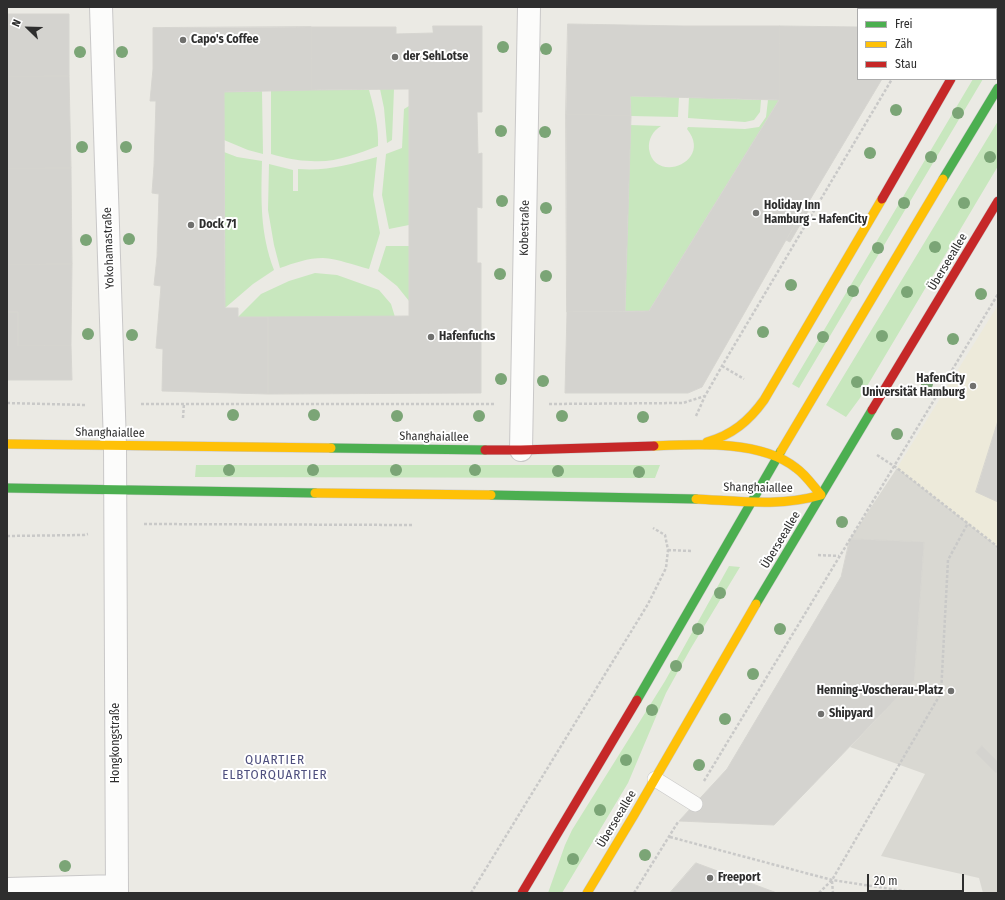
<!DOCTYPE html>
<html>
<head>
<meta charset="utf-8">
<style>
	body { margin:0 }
	#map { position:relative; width:1005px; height:900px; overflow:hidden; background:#ebeae4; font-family:"Fira Sans Condensed",sans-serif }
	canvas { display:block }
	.frame { position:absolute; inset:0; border:8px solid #2e2e2e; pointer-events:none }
	.legend { position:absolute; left:857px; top:8px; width:140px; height:72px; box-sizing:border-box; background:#fff; border:1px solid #ababab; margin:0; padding:5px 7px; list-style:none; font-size:12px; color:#2e2e2e }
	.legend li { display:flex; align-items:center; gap:8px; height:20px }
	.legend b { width:20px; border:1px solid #ababab }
	.north { position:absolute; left:8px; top:8px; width:40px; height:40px; -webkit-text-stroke:3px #fff; paint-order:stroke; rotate:293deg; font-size:11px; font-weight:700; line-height:16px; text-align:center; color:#2e2e2e }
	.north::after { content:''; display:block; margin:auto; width:14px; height:18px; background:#2e2e2e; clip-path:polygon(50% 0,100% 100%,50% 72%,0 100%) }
	.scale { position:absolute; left:867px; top:874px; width:97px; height:18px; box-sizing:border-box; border:2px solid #2e2e2e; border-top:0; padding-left:5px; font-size:12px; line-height:14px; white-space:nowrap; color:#2e2e2e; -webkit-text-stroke:3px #fff; paint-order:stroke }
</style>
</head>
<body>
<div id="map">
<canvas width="1005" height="900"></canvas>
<div class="frame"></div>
<ul class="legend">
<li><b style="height:5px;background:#4caf50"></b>Frei</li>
<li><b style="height:5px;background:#ffc107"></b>Zäh</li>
<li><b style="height:5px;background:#c62828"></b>Stau</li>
</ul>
<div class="north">N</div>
<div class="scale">20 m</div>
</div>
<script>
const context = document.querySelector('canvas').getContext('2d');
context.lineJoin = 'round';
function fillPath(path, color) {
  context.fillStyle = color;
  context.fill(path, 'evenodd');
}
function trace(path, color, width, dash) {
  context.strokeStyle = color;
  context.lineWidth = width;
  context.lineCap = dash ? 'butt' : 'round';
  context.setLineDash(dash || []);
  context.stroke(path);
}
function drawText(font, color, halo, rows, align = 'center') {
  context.font = font + ' "Fira Sans Condensed",sans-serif';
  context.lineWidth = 4;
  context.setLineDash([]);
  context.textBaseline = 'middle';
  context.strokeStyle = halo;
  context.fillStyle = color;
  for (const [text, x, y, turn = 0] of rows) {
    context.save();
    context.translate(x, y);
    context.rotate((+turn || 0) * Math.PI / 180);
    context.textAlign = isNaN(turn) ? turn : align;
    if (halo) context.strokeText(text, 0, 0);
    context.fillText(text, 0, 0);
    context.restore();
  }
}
fillPath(new Path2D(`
	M 998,305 L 998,547 L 897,468 Z`), '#edeada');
fillPath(new Path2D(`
	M 973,79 L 983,79 L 799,388 L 792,384 Z
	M 380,89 L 394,89 L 392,140 L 387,143 L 384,108 Z
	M 271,90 L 369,90 C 374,108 379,127 378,146 C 357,154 335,163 311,161 C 298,161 285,158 271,154 Z
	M 262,91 L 263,154 L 248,150 L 224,140 L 224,92 Z
	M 630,96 L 679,97 L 678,117 L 631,116 Z
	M 689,97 L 761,100 L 760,112 L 754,120 L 745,122 L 688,118 Z
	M 768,100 L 779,100 L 649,311 L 625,311 L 630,125 L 661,126 C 653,131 648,139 649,149 C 654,185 714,162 687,129 L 688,127 L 745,129 L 759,127 L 766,117 Z
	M 409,106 L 409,225 L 389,229 L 382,195 L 386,154 L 402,148 L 404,109 Z
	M 998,121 L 998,166 L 860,398 L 846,417 L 826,405 Z
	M 224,152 L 237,157 L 262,161 C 261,200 260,233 274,270 L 253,284 L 225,308 Z
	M 377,157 L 373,195 L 380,233 L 369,269 C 354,265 338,259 323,258 C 308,258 294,263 280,268 L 274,245 L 268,210 L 269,164 L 293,170 L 293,191 L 298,191 L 298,169 C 328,171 348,165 377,157 Z
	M 386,246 L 409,246 L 409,301 L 397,286 L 378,271 Z
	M 315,273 L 337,275 L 379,290 L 391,304 L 395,317 L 238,317 L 261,294 L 289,281 Z
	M 196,465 L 660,465 L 655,478 L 195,477 Z
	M 729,566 L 740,567 L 691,648 L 666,693 L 628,783 L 562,893 L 548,893 L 565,845 L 572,830 L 665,681 Z`), '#c8e7be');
fillPath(new Path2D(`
	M 897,468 L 998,547 L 998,893 L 983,893 L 979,878 L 881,856 L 925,774 L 850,747 L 914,680 L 924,542 L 850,539 Z`), '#d9d8d2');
const building = new Path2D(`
	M 7,14 L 69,14 L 69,76 L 7,77 Z
	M 568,24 L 683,26 L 780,26 L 779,100 L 630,96 L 631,116 L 566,114 Z
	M 433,26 L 482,26 L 482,112 L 477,112 L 478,154 L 482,153 L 482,208 L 477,207 L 477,263 L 481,263 L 481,393 L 268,394 L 268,317 L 409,316 L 409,89 L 312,90 L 311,27 L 396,27 L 396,34 L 433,33 Z
	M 780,26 L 858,27 L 858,79 L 882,79 L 786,240 L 702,387 L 688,393 L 565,393 L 567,312 L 649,311 L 779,100 Z
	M 311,27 L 312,90 L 224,92 L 225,308 L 238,308 L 238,317 L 268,317 L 268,394 L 162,391 L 163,349 L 156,348 L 161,286 L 154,285 L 157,257 L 159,194 L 152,193 L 154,166 L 156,101 L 150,101 L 153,69 L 153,28 Z
	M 69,76 L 71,168 L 7,169 L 7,77 Z
	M 566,114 L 631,116 L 625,311 L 567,312 Z
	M 71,168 L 72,264 L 7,265 L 7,169 Z
	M 808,204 L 811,206 L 790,242 L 786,240 Z
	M 72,264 L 71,345 L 18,346 L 18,312 L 7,312 L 7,265 Z
	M 7,312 L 18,312 L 18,346 L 71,345 L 72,380 L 7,380 Z
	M 998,421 L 998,502 L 976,492 Z
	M 850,539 L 924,542 L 914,680 L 774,825 L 679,821 L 727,769 L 841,577 Z
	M 982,746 L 998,762 L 998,771 L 996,773 L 976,753 Z
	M 696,863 L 777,893 L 670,893 Z`);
fillPath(building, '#d4d3cf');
trace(building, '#d6d5d0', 1);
const lane = new Path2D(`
	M 655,779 L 695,804`);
const street = new Path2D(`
	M 101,7 L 115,445 L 117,893
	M 521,450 L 529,7
	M 7,889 L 117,886`);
const fast = new Path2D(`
	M 991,9 L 993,7
	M 943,179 L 998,88
	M 331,448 L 485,450
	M 7,488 L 315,493
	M 491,495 L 696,499
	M 756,604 L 872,410
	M 637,700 L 781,451`);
const slow = new Path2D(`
	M 707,442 C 732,435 749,421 764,400 L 882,199
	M 7,444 L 331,448
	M 654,446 C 697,444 761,440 796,468 C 806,475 813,486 821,495
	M 781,451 L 943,179
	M 315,493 L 491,495
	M 696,499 C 738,501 780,507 821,495
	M 587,893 L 634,815 L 756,604`);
const jam = new Path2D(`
	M 882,199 L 951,79
	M 872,410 L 998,201
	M 485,450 L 521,450 L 654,446
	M 522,893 L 637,700`);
trace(lane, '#c9c8c8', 16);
trace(street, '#c9c8c8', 24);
trace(fast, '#c9c8c8', 10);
trace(slow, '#c9c8c8', 10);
trace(jam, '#c9c8c8', 10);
trace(new Path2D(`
	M 939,9 L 941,7
	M 796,222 L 805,226
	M 722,366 L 744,379
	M 7,403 L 86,405
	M 141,404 L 494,404
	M 549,404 L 683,403 L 705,396
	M 696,416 L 705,396 L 722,366 L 892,79
	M 183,418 L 184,403
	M 877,455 L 897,468 L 998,547
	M 144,524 L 413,525
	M 7,536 L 84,535 L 88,534
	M 668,550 L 691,551
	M 818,555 L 839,556
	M 704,781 L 998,294
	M 670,837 L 832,880 L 917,893
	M 832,881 L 833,893
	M 471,893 L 648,604 L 666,568 L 668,550 L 665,535 L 653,528
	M 634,893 L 678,822
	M 819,893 L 832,880 L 941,693 L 948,560 L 968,523`), '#c9c9c8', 2.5, [3, 2]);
trace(lane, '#fcfcfb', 15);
trace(street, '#fcfcfb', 22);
trace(fast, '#4caf50', 9);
trace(slow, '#ffc107', 9);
trace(jam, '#c62828', 9);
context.fillStyle = '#7ba576';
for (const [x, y] of [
	[503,47],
	[546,49],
	[80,52],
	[122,52],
	[896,110],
	[958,113],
	[501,131],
	[545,132],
	[82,147],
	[126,147],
	[870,153],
	[931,157],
	[990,157],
	[502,201],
	[904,203],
	[964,203],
	[546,208],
	[129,239],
	[86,240],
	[935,247],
	[878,248],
	[500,274],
	[546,276],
	[791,285],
	[853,291],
	[907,292],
	[981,294],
	[763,332],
	[88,334],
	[132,335],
	[882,336],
	[823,337],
	[953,339],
	[501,379],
	[543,381],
	[857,382],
	[927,384],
	[233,415],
	[314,415],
	[397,416],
	[479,416],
	[562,416],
	[643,417],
	[897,434],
	[229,470],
	[313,470],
	[396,470],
	[475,470],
	[558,471],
	[639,472],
	[842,522],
	[720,593],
	[698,629],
	[780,629],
	[676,666],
	[753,674],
	[652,710],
	[725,719],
	[626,760],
	[699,765],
	[600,810],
	[645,855],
	[573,859],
	[65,866]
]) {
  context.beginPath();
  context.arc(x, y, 6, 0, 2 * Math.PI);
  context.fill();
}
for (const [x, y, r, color] of [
	[183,40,4,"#70706e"],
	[395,57,4,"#70706e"],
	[756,213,4,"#70706e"],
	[191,225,4,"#70706e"],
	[431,337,4,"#70706e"],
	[973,386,4,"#70706e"],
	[951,691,4,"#70706e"],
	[821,714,4,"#70706e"],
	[710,878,4,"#70706e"]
]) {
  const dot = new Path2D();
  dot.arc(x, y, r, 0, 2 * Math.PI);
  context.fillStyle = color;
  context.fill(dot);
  trace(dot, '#fff', 1.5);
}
drawText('bold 12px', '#2e2e2e', '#fff', [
	["Capo's Coffee",191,40],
	["der SehLotse",403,57],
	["Holiday Inn",764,206],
	["Hamburg - HafenCity",764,220],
	["Dock 71",199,225],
	["Hafenfuchs",439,337],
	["HafenCity",965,379,"right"],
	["Universität Hamburg",965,393,"right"],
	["Henning-Voscherau-Platz",943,691,"right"],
	["Shipyard",829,714],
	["Freeport",718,878]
], 'left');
drawText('12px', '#2e2e2e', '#fff', [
	["Kobestraße",525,228,-89],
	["Yokohamastraße",109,248,-92],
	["Überseeallee",948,262,-59],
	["Shanghaiallee",110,433,1],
	["Shanghaiallee",434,437,1],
	["Shanghaiallee",758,488,1],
	["Überseeallee",781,540,-59],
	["Hongkongstraße",116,743,-90],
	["Überseeallee",617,819,-59]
]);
context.letterSpacing = '1px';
drawText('13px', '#4e4f7e', '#fff', [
	["QUARTIER",275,760],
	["ELBTORQUARTIER",275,775]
]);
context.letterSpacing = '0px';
</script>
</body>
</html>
